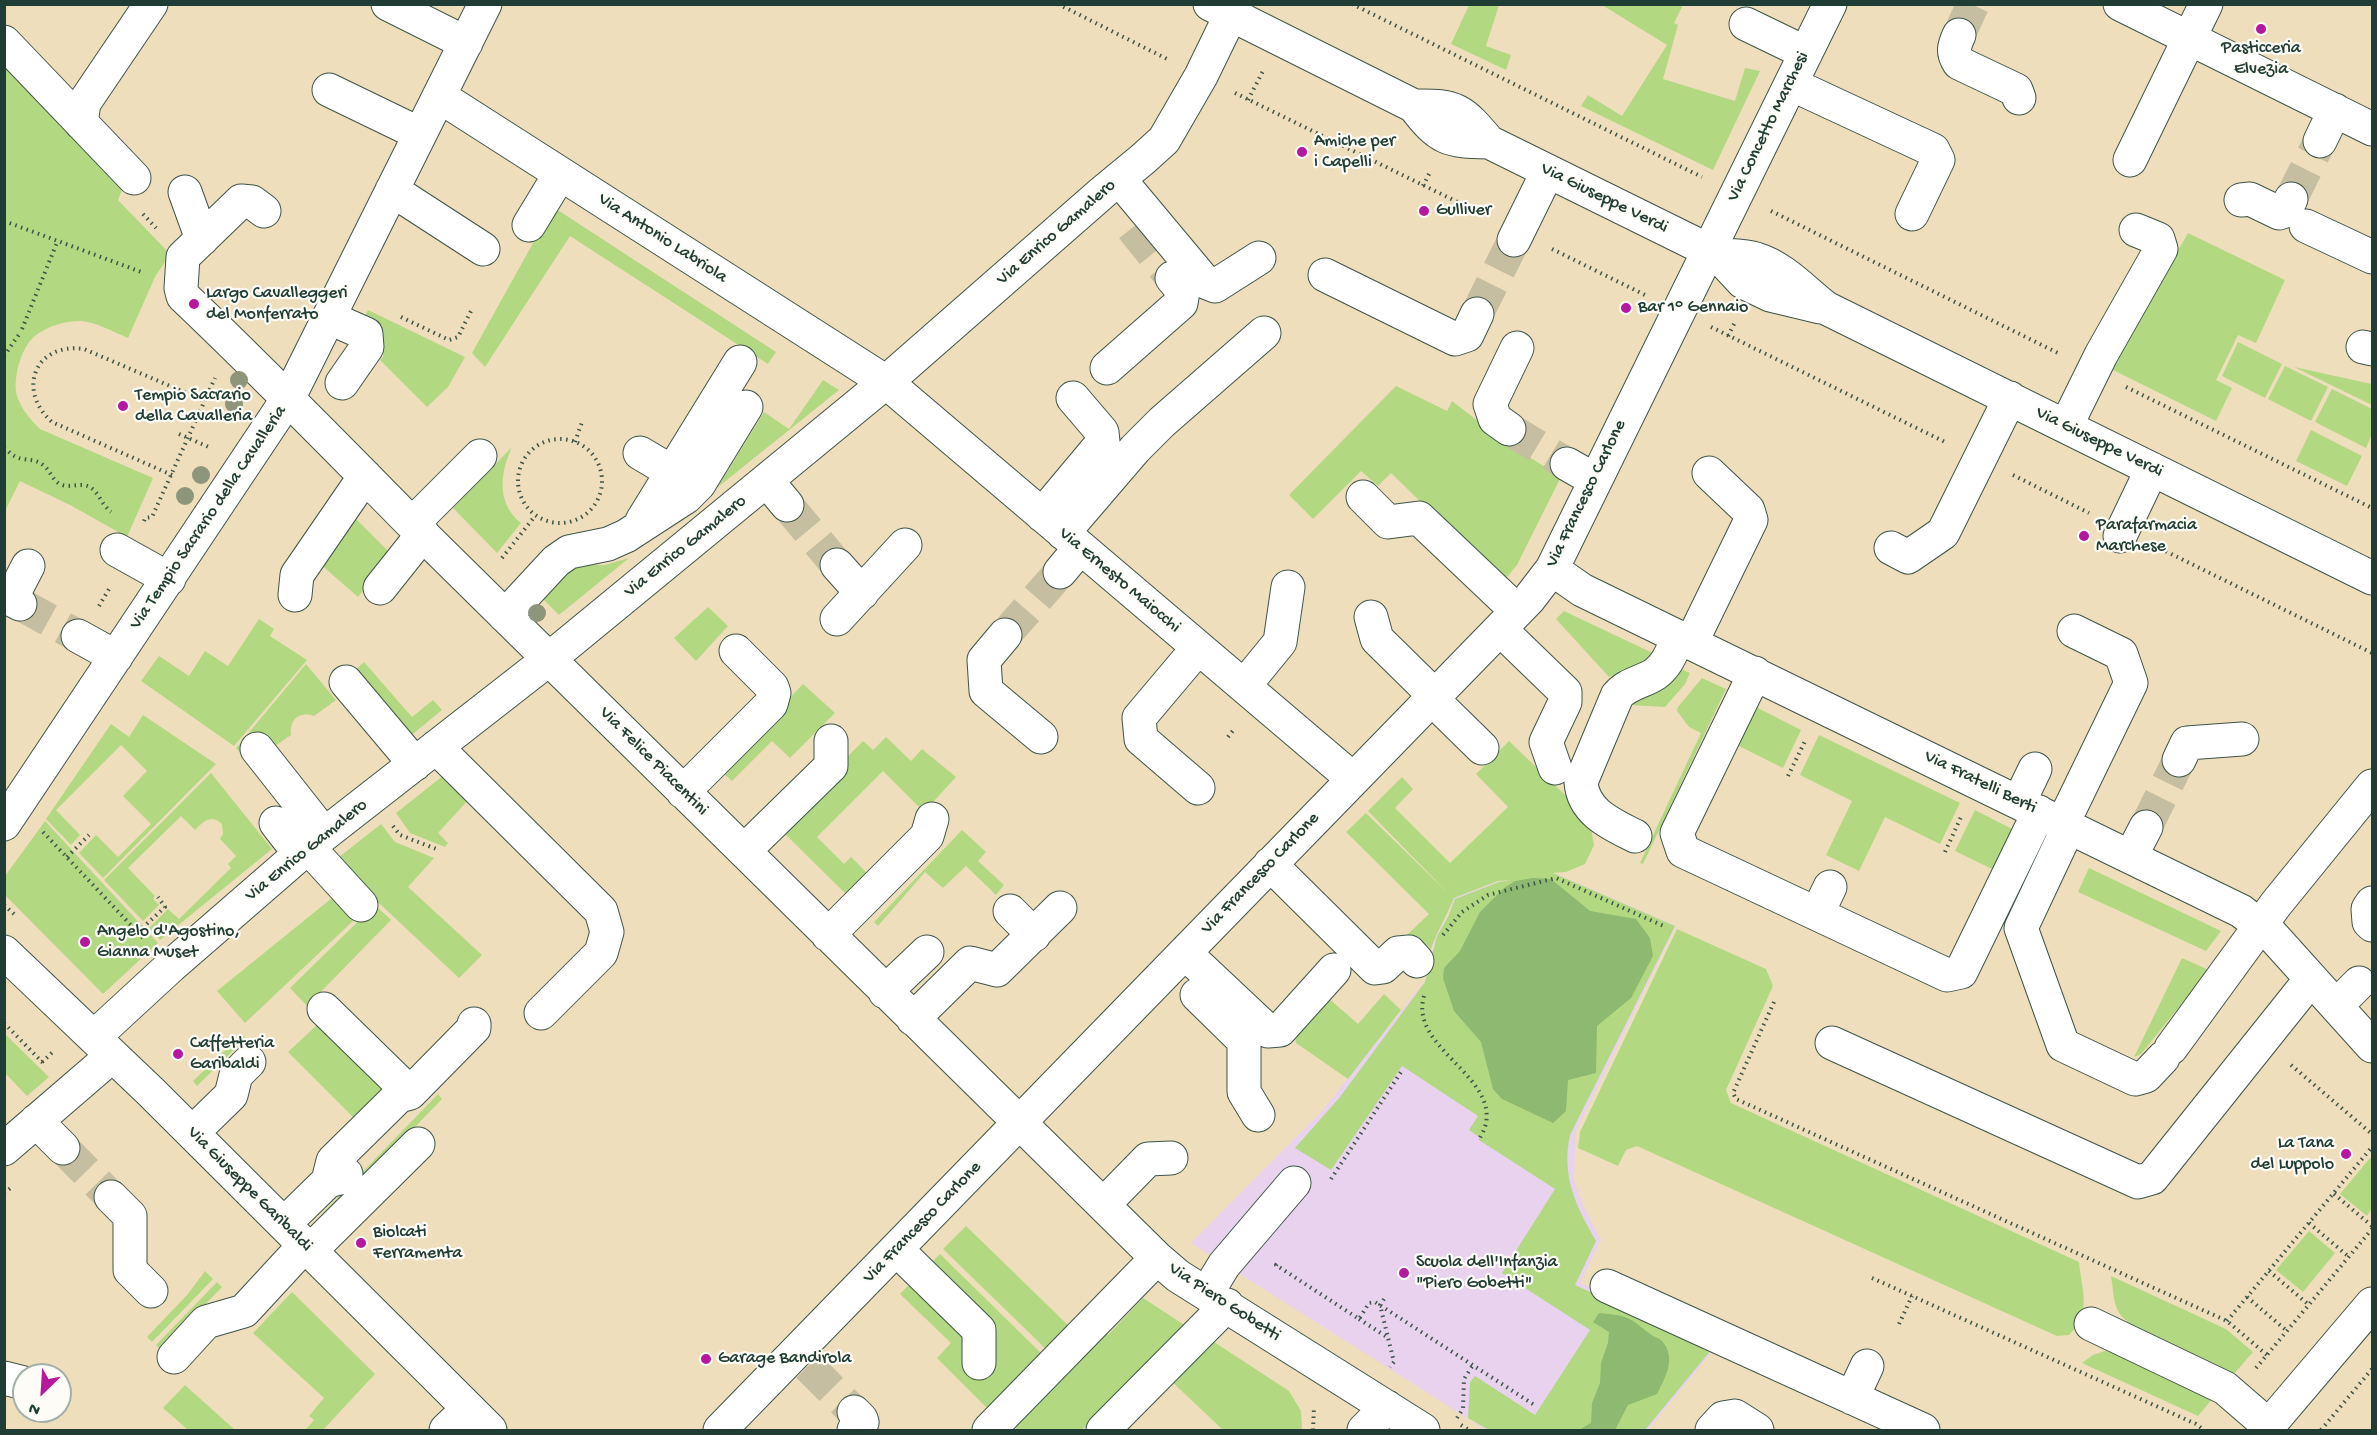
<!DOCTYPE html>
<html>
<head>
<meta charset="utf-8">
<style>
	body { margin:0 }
	#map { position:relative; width:2377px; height:1435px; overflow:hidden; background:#efdebc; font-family:"Gochi Hand",sans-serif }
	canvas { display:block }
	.frame { position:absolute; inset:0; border:6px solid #1f3d34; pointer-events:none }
	.north { position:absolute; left:12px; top:1363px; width:60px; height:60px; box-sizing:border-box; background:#fdfcf7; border:2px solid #a4b0a9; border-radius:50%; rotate:205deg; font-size:16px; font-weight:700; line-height:24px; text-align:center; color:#1f3d34 }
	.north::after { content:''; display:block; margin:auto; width:21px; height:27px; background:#b5179e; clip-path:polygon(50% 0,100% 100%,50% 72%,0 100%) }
</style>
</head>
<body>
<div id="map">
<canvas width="2377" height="1435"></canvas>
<div class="frame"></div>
<div class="north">N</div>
</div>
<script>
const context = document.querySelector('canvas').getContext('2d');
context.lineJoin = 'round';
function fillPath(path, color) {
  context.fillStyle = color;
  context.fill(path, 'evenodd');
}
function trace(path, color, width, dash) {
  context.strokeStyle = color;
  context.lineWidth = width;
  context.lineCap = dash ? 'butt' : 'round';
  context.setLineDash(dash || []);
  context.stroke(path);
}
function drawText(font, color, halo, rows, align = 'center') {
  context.font = font + ' "Gochi Hand",sans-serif';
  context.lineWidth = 4.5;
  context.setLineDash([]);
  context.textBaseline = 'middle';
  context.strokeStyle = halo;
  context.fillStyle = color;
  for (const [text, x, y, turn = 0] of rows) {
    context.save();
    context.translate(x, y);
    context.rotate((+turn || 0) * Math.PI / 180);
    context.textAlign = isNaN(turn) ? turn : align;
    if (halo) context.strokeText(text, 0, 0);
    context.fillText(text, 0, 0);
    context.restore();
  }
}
fillPath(new Path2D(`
	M 1554,873 L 1676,926 L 1576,1132 L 1574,1180 L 1584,1207 L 1601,1240 L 1580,1283 L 1717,1346 L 1648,1430 L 1486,1430 L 1191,1243 L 1323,1110 L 1405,1006 L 1425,981 L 1436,936 L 1448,917 L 1454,898 L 1498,882 Z`), '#e8d2ee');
fillPath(new Path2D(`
	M 1469,5 L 1499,5 L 1486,46 L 1511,55 L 1506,70 L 1451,44 Z
	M 1602,5 L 1683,5 L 1674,23 L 1678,25 L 1663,79 L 1735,101 L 1745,68 L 1760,71 L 1713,170 L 1581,106 L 1588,95 L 1622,116 L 1667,45 Z
	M 5,66 L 123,187 L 118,200 L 170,254 L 155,277 L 128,338 C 113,332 97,322 80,321 C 64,321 49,326 36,335 C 21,346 11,382 18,399 C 23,411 31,420 40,429 L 153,478 L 127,537 L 70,505 L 20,481 L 5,511 Z
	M 553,207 L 776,352 L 768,364 L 570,236 L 485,367 L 472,353 Z
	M 2188,233 L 2285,280 L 2256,343 L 2238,335 L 2216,380 L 2232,388 L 2216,421 L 2111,369 Z
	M 368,310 L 465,357 L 448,387 L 427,407 L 380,360 L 383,357 L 382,336 L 360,326 Z
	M 2238,342 L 2282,364 L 2265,398 L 2222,376 Z
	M 2285,366 L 2328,387 L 2311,421 L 2268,399 Z
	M 2294,367 L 2372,384 L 2372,405 Z
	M 823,380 L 839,390 L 718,487 L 764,412 L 789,429 Z
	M 1396,386 L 1447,411 L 1452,401 L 1504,441 L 1561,477 L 1517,565 L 1503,582 L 1391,473 L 1378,486 L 1361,471 L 1313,519 L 1289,495 Z
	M 2332,389 L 2372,409 L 2372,434 L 2366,448 L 2315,422 Z
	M 2311,430 L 2362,456 L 2347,486 L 2296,461 Z
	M 512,447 C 500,473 496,503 521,523 L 497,553 L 453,508 Z
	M 351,514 L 392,555 L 358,597 L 318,562 Z
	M 629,558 L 559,615 L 539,595 L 571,565 L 605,565 Z
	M 708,607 L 728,626 L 696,661 L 674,638 Z
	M 1564,611 L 1659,656 L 1609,677 L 1556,619 Z
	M 259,619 L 274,629 L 270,636 L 307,660 L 234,746 L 141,681 L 159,656 L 189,676 L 205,651 L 228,666 Z
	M 364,662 L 412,717 L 433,700 L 442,710 L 408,738 L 353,672 Z
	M 306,664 L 336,700 L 314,716 C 300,711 289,719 291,735 L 275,746 L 296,822 L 236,748 Z
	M 1677,667 L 1690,673 L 1685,684 L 1665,707 L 1629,705 Z
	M 1702,678 L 1726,689 L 1643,864 L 1640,863 L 1701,733 L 1689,727 L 1677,711 L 1678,707 Z
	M 803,684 L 835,713 L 790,758 L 772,741 L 732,781 L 720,770 Z
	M 1752,705 L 1801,730 L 1783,768 L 1733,743 Z
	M 143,715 L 216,764 L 103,878 L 79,853 L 96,835 L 118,857 L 151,824 L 123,796 L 147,771 L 121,745 L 56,810 L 80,835 L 71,845 L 46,819 L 111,724 L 129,737 Z
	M 1819,735 L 1960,803 L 1940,844 L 1885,817 L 1859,871 L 1826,855 L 1852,801 L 1800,775 Z
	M 886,737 L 911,761 L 922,749 L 956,777 L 924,812 L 883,771 L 817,837 L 844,864 L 851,857 L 870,876 L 848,896 L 778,827 L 863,741 L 873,750 Z
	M 1509,741 L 1589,818 L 1594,845 L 1585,864 L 1566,872 L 1553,873 L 1675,926 L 1570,1135 C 1561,1176 1576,1206 1596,1241 L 1575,1285 L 1712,1349 L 1645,1430 L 1489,1430 L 1468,1418 L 1470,1382 L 1475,1376 L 1535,1415 L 1590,1330 L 1502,1273 L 1555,1189 L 1479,1140 L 1479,1137 L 1469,1130 L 1478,1116 L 1402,1066 L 1331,1170 L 1295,1148 L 1340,1097 L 1425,982 L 1437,936 L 1448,917 L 1455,899 L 1499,882 L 1512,880 L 1498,881 L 1454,898 C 1447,916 1437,931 1431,949 L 1417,936 L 1413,941 L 1407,935 L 1429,914 L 1346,832 L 1366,813 L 1448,893 L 1368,811 L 1402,777 L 1413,789 L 1395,808 L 1450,863 L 1508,807 L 1476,774 Z
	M 211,773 L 272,849 L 160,940 L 149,928 L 168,909 L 179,919 L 231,868 L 228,864 L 236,856 L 220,839 L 223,834 L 222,824 C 211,814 204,821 195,830 L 181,816 L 128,868 L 155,896 L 153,899 L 159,905 L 143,921 L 104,880 Z
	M 444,775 L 470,798 L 438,833 L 448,843 L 445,847 L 410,833 L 396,813 Z
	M 1975,810 L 2014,830 L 1994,870 L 1955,851 Z
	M 45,821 L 158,943 L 103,994 L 5,895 L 5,876 Z
	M 381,824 L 395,842 L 434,858 L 408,887 L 482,955 L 459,978 L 334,861 Z
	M 962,830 L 986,852 L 978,861 L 1004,885 L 996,895 L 966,866 L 943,888 L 925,872 L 878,926 L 874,922 Z
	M 2089,868 L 2221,931 L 2206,951 L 2078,892 Z
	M 332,898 L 353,921 L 245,1023 L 217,991 Z
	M 375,905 L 391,920 L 307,1006 L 290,988 Z
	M 1677,929 L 1766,969 L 1773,986 L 1726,1090 L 1731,1103 L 2079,1262 C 2082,1292 2092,1312 2069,1335 L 2057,1336 L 1637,1146 L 1626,1150 L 1618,1166 L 1578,1148 L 1580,1132 Z
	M 2182,958 L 2209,970 L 2141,1054 L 2134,1057 Z
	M 1384,994 L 1401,1010 L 1348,1079 L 1296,1043 L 1295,1034 L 1326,996 L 1358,1024 Z
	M 318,1024 L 386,1091 L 357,1121 L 288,1052 Z
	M 242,1034 L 246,1038 L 197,1086 L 193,1081 Z
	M 6,1035 L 49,1077 L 27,1096 L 5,1073 Z
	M 438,1094 L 442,1099 L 327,1218 L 322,1214 Z
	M 2370,1158 L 2372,1160 L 2372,1208 L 2367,1216 L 2340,1194 Z
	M 966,1226 L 1072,1329 L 1049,1352 L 943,1249 Z
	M 2309,1231 L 2335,1253 L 2303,1292 L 2276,1270 Z
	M 940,1254 L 1044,1356 L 990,1411 L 937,1358 L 951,1343 L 900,1294 Z
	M 205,1271 L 213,1279 L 152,1342 L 147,1337 L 188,1294 Z
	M 2111,1276 L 2226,1329 L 2253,1352 L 2234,1374 C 2208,1362 2127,1334 2117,1309 C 2113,1299 2113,1287 2111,1276 Z
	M 217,1282 L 222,1287 L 161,1350 L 156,1345 Z
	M 292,1292 L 375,1374 L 323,1430 L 305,1430 L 314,1420 L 309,1416 L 324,1398 L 253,1333 Z
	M 1143,1298 L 1186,1326 L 1082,1430 L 1018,1430 L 1009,1422 L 1101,1329 L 1108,1335 Z
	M 1208,1338 L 1289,1391 L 1301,1411 L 1302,1430 L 1223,1430 L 1168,1378 Z
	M 2105,1351 L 2112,1351 L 2213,1398 L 2198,1416 L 2082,1363 L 2093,1355 Z
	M 185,1385 L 235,1430 L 188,1430 L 163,1408 Z`), '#b2d982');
fillPath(new Path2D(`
	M 1533,878 L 1551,879 L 1590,911 L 1636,919 L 1650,938 L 1653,956 L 1631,998 L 1597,1026 L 1596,1073 L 1568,1080 L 1566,1111 L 1553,1123 L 1502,1099 L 1493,1089 L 1481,1042 L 1454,1011 L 1443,978 L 1444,968 L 1460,951 L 1480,912 L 1504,888 L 1515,881 Z
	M 1599,1313 C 1629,1316 1627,1316 1650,1334 C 1654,1337 1659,1338 1662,1341 C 1677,1358 1665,1378 1657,1394 L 1628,1405 L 1615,1430 L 1579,1430 L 1591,1423 L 1592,1403 L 1600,1383 L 1601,1363 L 1608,1343 L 1609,1332 L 1593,1322 Z`), '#8db970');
trace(new Path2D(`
	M 1959,35 L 1973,4
	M 2291,199 L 2320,141
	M 1132,228 L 1172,278
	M 1477,314 L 1514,240
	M 1509,429 L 1567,464
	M 787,505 L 837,565
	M 20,604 L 78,636
	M 1005,635 L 1060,572
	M 2146,827 L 2179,760
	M 63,1148 L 111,1197
	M 808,1366 L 854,1412`), '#c5bea1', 33, [33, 16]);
const minor = new Path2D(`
	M 388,4 L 466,43
	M 1210,4 L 1414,106 C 1440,140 1447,141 1489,142
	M 2120,4 L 2372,129
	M 1746,24 L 1806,53
	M 1959,35 C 1954,46 1952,52 1959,63 L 2016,90 L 2019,98
	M 4,42 L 134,178
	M 1791,84 L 1933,150 L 1938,160 L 1912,214
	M 329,90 L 420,134
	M 439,96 L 886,382 L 1353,779
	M 1414,106 C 1457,105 1462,110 1489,142 L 1718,255 C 1730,256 1744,255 1756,259 C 1783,267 1804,291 1826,308 L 2372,578
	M 81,123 L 84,103 L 151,4
	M 2320,141 L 2335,110
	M 2130,160 L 2206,4
	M 1119,179 L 1205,282 L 1215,286 L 1259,258
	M 392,190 L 483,249
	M 185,192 L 202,239
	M 2241,200 L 2250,199 L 2279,213 L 2285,211 L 2291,199
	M 264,211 L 252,202 L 241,201 L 183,257 L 181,288 L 183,296 C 261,370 336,447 412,524 L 1157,1258 L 1178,1276 L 1423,1430
	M 529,225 L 560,174
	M 2306,226 L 2372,257
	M 1514,240 L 1548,171
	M 1718,255 L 1743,282 L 1770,295 L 1820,307
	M 1325,275 L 1455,339 L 1467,335 L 1477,314
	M 330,318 L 366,334 L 367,347 L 342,383
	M 2363,347 L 2372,349
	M 1107,368 L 1181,303 L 1183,291 L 1172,278
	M 2066,426 L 2101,355 L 2161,249 L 2158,239 L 2136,230
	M 1509,429 L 1495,419 L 1490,404 L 1517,348
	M 640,453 L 672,472
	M 1567,464 L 1595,480
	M 767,481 L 787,505
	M 1363,497 L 1388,522 L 1419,518 L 1517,611
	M 1042,515 L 1103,442 L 1102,432 L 1073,398
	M 642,521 L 740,362
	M 412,524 L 480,456
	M 1063,533 L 1135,449 L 1162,422 L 1264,333
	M 2120,536 L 2152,469
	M 1891,548 L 1908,557 L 1943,533 L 2010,398
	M 117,550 L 169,579
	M 837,565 L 862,593
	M 1552,569 L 1582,590 L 2241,911 L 2271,934 L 2372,1046
	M 1060,572 L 1080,548
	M 380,588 L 423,534
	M 295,595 L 297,575 L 365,476
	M 20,604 L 14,601 L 13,595 L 28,566
	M 505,616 L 556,561 L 569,552 L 608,544 L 626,536 L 686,497 L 699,484 L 746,407
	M 1371,617 L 1377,639 L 1434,695
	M 837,619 L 905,545
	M 1500,629 L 1565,692 L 1565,702 L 1546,742 L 1555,768
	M 1005,635 L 984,660 L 986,691 L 1041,737
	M 78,636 L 116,657
	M 1691,643 L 1751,520 L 1748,510 L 1709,473
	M 1755,673 L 1677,833 L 1683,851 L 1947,975 L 1961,972 L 2039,812
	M 346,682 L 415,764
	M 1244,686 L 1280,642 L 1288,587
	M 1431,698 L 1482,748
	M 436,747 L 601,911 L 607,932 L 601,953 L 541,1013
	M 257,749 L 324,834
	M 2179,760 L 2187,743 L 2242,739
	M 1198,788 L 1141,739 L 1139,718 L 1198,648
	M 683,792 L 771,704 L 774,693 L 772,687 L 736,651
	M 2019,802 L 2035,769
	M 276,823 L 300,854
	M 2063,823 L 2131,683 L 2121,654 L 2074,631
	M 4,824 L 289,397 L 485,4
	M 2069,826 L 2021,928 L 2063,1045 L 2135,1079 L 2146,1076 L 2163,1058
	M 1635,836 C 1611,824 1583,812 1581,782 L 1617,696 C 1626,684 1643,682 1655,674 C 1668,665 1672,650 1679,637
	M 308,847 L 361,905
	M 744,851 L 831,766 L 831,741
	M 2131,856 L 2146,827
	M 1270,864 L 1375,968 L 1383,967 L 1398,953 L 1409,952 L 1417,961
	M 2372,903 L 2368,909 L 2369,922 L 2372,925
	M 1010,911 L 1034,935
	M 1817,914 L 1830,887
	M 828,935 L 927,836 L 932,819
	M 4,952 L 151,1092 L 490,1430
	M 1185,953 L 1268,1031 L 1280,1030 L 1334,970
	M 885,992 L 927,952
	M 1197,995 L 1244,1041 L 1244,1092 L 1258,1115
	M 2336,1006 L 2359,983
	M 324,1009 L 410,1093
	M 913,1019 L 970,963 L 997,970 L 1060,908
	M 94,1037 L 171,966 L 308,847 L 549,659 L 886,382 L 1103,192 L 1143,159 L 1164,140 L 1201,76 L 1236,4
	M 1832,1043 L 2138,1182 L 2152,1178 L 2311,979
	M 2171,1048 L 2276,904 L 2372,786
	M 36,1121 L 63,1148
	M 192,1133 L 231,1095 L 236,1075 L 249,1062
	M 4,1149 L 112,1056
	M 328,1181 L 333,1161 L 399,1096 L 410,1093 L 474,1028 L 474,1024
	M 111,1197 L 130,1216 L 130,1270 L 151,1291
	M 1103,1205 L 1148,1159 L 1171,1158
	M 284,1224 L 328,1181 L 343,1177 L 346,1174
	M 897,1250 L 979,1330 L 979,1363
	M 310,1251 L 418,1144
	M 1607,1286 L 1923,1430
	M 1207,1293 L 1224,1265 L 1294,1183
	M 2091,1324 L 2225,1388 L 2269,1426
	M 174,1357 L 206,1322 L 244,1311 L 305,1245
	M 4,1378 L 24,1383
	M 1852,1398 L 1867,1366
	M 446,1430 L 468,1409
	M 720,1430 L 1529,599 L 1552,569 L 1830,4
	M 854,1430 L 862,1422 L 861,1419 L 854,1412
	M 989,1430 L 1157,1258
	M 1103,1430 L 1227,1305
	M 1364,1430 L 1387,1407
	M 1712,1430 L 1723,1418 L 1735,1416 L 1757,1430
	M 2265,1430 L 2372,1304`);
trace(minor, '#3e5548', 35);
trace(new Path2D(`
	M 1058,4 L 1169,60
	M 1352,4 L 1702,177
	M 1235,93 L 1484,215
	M 1248,100 L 1263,71
	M 1423,186 L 1431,170
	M 1771,211 L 2060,354
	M 143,214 L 156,228
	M 4,221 L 144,273
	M 1552,249 L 1645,295
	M 401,317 L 449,340 L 458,337 L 472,309
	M 1711,327 L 1947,443
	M 22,329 L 58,240
	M 1728,336 L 1736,320
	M 4,356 L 20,333
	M 2126,387 L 2372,508
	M 179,434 L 211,448
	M518 481a42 42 0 1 1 84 0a42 42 0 1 1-84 0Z
	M 575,442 L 582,422
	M 4,448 C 8,451 12,455 16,457 C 25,461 35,458 43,465 C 51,471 52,481 62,485 C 72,488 80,482 90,487 C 99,493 102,505 111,512
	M 172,475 L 52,422 C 16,390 35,342 84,349 L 205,401
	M 2013,475 L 2089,513
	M 144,521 L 145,518 L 152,517 L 215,378
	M 2155,546 L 2372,653
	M 502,558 L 535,516
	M 99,606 L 109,589
	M 1228,737 L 1235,728
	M 1788,776 L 1805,741
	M 393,826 L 400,835 L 439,850
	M 43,832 L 145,940
	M 1945,852 L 1961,817
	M 67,857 L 89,835
	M 4,905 L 15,915
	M 138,932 L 165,907 L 158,897
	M 1443,935 L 1462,912 L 1488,895 L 1556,878 L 1666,927
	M 1424,996 C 1409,1047 1495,1074 1486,1123 C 1485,1129 1481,1135 1479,1140
	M 1774,1002 L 1733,1093 L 1736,1099 L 2227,1321 L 2267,1355
	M 4,1023 L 44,1064
	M 42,1062 L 55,1050
	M 2291,1065 L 2372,1134
	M 1331,1179 L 1401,1072
	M 4,1193 L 12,1187
	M 2334,1194 L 2372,1226
	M 2309,1223 L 2349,1257
	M 1277,1264 L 1276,1265 L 1359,1319 L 1369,1303 L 1375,1302 L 1536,1406
	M 2269,1271 L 2309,1305
	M 1872,1278 L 2196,1424 L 2204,1430
	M 2247,1297 L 2287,1331
	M 1384,1299 L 1380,1305 L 1394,1362 L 1390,1367
	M 1359,1319 L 1387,1337
	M 2227,1321 L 2372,1147
	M 1899,1324 L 1912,1296
	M 2256,1368 L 2372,1229
	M 1457,1418 L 1463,1409 L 1464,1379 L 1473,1365
	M 1461,1425 L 1469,1430
	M 1313,1430 L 1314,1407
	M 2321,1430 L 2372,1369`), '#3e5548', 4, [1.5, 4.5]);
trace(minor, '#fff', 33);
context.fillStyle = '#8d967a';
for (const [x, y] of [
	[239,380],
	[234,404],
	[201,475],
	[185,496],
	[537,613]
]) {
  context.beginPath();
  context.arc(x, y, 9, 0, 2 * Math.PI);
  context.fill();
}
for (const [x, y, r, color] of [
	[2261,29,6,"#b5179e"],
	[1302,152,6,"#b5179e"],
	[1424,211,6,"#b5179e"],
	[194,304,6,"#b5179e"],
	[1626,308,6,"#b5179e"],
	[123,406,6,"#b5179e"],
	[2084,536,6,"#b5179e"],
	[85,942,6,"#b5179e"],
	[178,1054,6,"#b5179e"],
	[2346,1154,6,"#b5179e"],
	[361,1243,6,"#b5179e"],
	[1404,1273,6,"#b5179e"],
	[706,1359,6,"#b5179e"]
]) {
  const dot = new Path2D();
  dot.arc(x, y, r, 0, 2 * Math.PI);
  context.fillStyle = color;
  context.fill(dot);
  trace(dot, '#fdfcf7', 2);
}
drawText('18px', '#1f3d34', '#fdfcf7', [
	["Pasticceria",2261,49,"center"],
	["Elvezia",2261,70,"center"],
	["Amiche per",1314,142],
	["i Capelli",1314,163],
	["Gulliver",1436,211],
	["Largo Cavalleggeri",206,294],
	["del Monferrato",206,315],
	["Bar 1° Gennaio",1638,308],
	["Tempio Sacrario",135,396],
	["della Cavalleria",135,417],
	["Parafarmacia",2096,526],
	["Marchese",2096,547],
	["Angelo d'Agostino,",97,932],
	["Gianna Muset",97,953],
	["Caffetteria",190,1044],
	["Garibaldi",190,1065],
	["La Tana",2334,1144,"right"],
	["del Luppolo",2334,1165,"right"],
	["Biolcati",373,1233],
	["Ferramenta",373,1254],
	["Scuola dell'Infanzia",1416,1263],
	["\"Piero Gobetti\"",1416,1284],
	["Garage Bandirola",718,1359]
], 'left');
drawText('18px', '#1f3d34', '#fdfcf7', [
	["Via Concetto Marchesi",1769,127,-64],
	["Via Giuseppe Verdi",1604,199,26],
	["Via Enrico Gamalero",1057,233,-41],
	["Via Antonio Labriola",662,239,33],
	["Via Giuseppe Verdi",2099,443,26],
	["Via Francesco Carlone",1587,494,-64],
	["Via Tempio Sacrario della Cavalleria",209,518,-56],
	["Via Enrico Gamalero",686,547,-39],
	["Via Ernesto Maiocchi",1119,581,40],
	["Via Felice Piacentini",653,762,45],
	["Via Fratelli Berti",1980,783,26],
	["Via Enrico Gamalero",307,851,-39],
	["Via Francesco Carlone",1261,874,-46],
	["Via Giuseppe Garibaldi",249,1190,45],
	["Via Francesco Carlone",923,1223,-46],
	["Via Piero Gobetti",1224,1303,33]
]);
</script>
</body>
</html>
